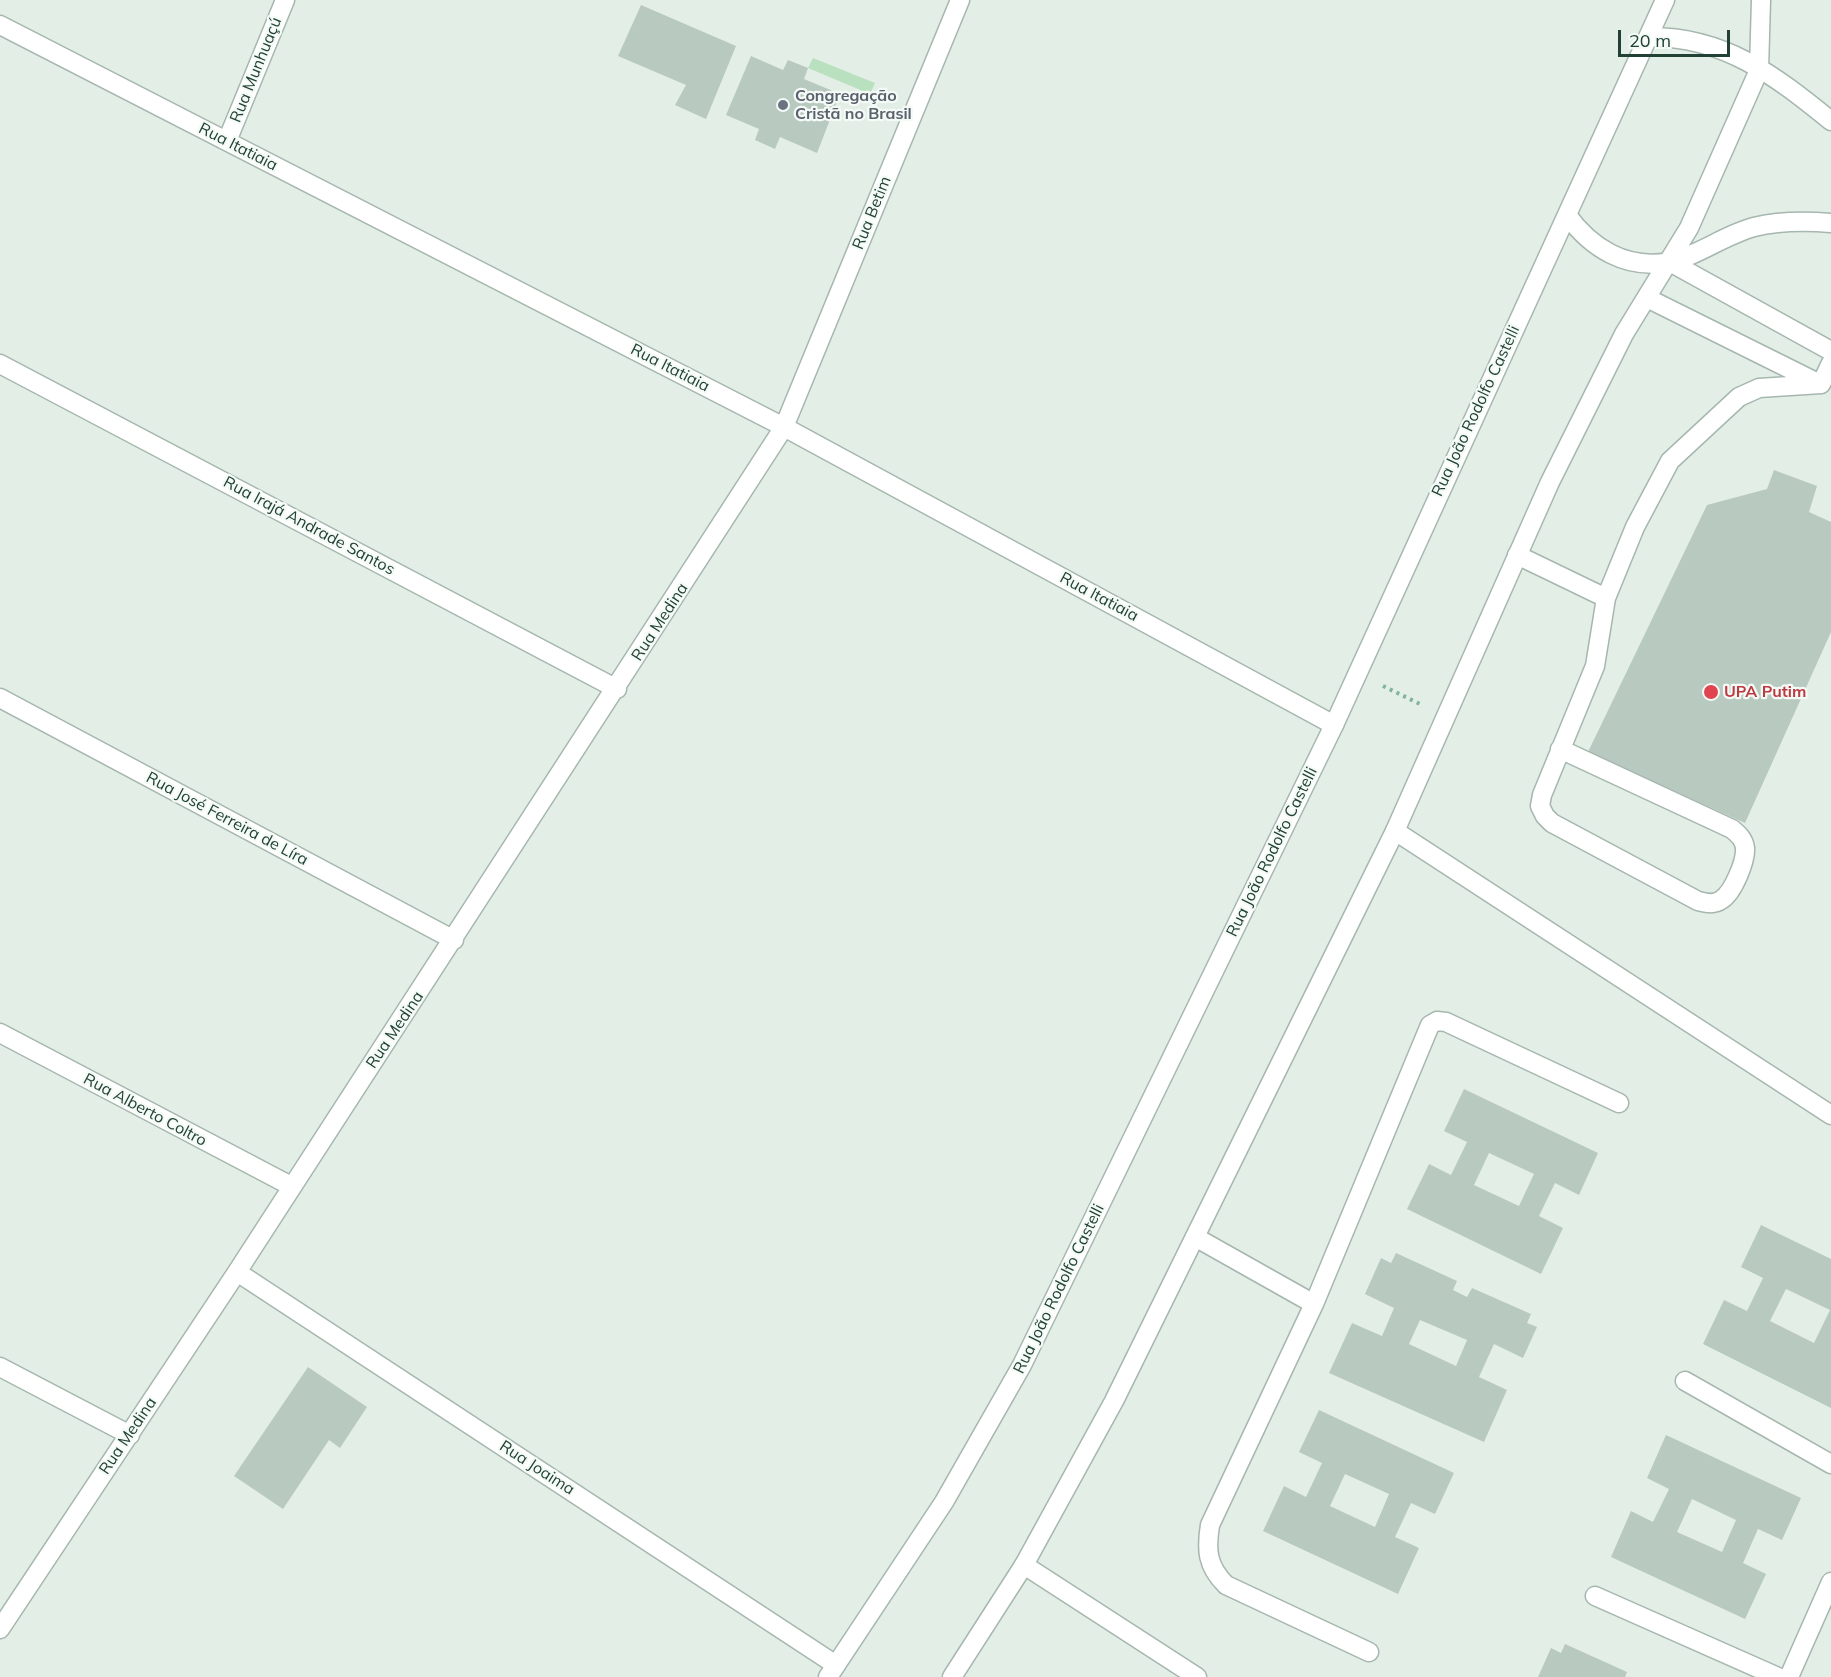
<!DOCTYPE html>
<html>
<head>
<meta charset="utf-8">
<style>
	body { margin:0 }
	#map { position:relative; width:1831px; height:1677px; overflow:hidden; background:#e3eee7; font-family:Mulish,sans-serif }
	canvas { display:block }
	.scale { position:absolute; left:1618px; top:30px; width:112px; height:27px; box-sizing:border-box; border:3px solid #214134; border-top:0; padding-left:8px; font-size:18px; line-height:21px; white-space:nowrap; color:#214134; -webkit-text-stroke:4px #f4faf6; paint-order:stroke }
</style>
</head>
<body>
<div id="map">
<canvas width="1831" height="1677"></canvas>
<div class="scale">20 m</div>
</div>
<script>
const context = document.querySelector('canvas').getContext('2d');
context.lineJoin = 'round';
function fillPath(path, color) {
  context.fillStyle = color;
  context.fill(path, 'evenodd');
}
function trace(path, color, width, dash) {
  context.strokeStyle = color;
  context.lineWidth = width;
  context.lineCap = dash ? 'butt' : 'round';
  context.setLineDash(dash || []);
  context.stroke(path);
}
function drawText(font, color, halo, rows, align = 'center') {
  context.font = font + ' Mulish,sans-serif';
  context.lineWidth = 4.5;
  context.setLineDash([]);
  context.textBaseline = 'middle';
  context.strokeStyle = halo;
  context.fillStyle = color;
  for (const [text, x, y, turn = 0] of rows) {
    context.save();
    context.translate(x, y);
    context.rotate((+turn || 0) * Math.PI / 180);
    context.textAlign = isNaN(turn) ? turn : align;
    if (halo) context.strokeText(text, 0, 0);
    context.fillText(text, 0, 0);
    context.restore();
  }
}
fillPath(new Path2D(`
	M 813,58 L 875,83 L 870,94 L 808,68 Z`), '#bae1bf');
fillPath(new Path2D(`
	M 641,5 L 736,46 L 706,119 L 675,105 L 686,85 L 618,56 Z
	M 751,56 L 783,70 L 788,60 L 808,68 L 804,79 L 840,94 L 817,153 L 780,137 L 775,149 L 755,140 L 759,129 L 726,115 Z
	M 1774,470 L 1817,486 L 1809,512 L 1831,522 L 1831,632 L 1745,823 L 1588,752 L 1707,505 L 1767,489 Z
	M 1464,1089 L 1598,1153 L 1579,1195 L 1555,1183 L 1539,1216 L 1563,1228 L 1541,1274 L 1407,1209 L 1429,1164 L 1451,1175 L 1467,1142 L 1444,1131 ZM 1489,1153 L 1534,1174 L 1519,1206 L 1474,1185 Z
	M 1761,1225 L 1831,1259 L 1831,1408 L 1703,1344 L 1724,1300 L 1747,1311 L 1763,1278 L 1741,1267 ZM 1786,1289 L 1830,1310 L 1814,1343 L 1770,1321 Z
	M 1396,1253 L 1457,1281 L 1453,1290 L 1467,1297 L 1472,1288 L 1531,1314 L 1527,1323 L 1537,1327 L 1523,1358 L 1494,1344 L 1479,1377 L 1507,1390 L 1484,1442 L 1329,1373 L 1352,1323 L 1382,1336 L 1394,1308 L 1365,1294 L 1381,1258 L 1391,1263 ZM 1420,1320 L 1467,1340 L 1456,1366 L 1409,1344 Z
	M 308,1367 L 367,1407 L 340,1448 L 329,1440 L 283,1509 L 234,1476 Z
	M 1319,1410 L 1454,1473 L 1435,1514 L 1411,1503 L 1395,1537 L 1419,1548 L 1398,1594 L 1263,1531 L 1284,1486 L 1306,1497 L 1322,1463 L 1299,1452 ZM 1345,1474 L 1389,1494 L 1375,1527 L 1330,1506 Z
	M 1666,1435 L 1801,1498 L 1782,1540 L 1758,1529 L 1743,1563 L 1766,1574 L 1745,1619 L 1611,1557 L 1631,1511 L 1653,1522 L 1669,1489 L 1647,1478 ZM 1692,1499 L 1736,1520 L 1722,1552 L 1677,1532 Z
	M 1565,1644 L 1627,1672 L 1625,1677 L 1538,1677 L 1551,1648 L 1561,1653 Z`), '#b8c9c0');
const service = new Path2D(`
	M 1670,262 L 1831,351
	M 1647,298 L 1820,384
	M 1821,384 L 1831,363
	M 1517,555 L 1606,598
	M 1560,749 L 1732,829 C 1738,834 1744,839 1745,848 C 1746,861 1733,893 1721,900 C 1714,905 1706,903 1698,901 L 1552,823 L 1545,816 L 1540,806 L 1542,795 L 1595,666 L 1606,598 L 1635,527 L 1670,461 L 1739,397 L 1759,388 L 1821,384`);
const minor = new Path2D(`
	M 0,25 L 784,427 L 1334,725
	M 227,141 L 285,0
	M 0,364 L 617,689
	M 0,698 L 454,940
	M 1395,831 L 1831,1115
	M 0,1033 L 291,1186
	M 1195,1237 L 1314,1304
	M 237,1272 L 836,1665
	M 0,1367 L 130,1435
	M 1685,1381 L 1831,1464
	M 1024,1565 L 1197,1677
	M 1595,1596 L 1778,1677
	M 0,1629 L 237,1272 L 784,427 L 960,0
	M 1369,1652 L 1226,1585 C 1207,1566 1206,1550 1210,1525 L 1314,1304 L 1430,1025 L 1437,1021 L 1446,1022 L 1619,1103
	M 1789,1677 L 1831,1582`);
const tertiary = new Path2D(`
	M 1648,37 C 1724,36 1774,75 1831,121
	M 1567,215 C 1591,248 1626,270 1669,262 C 1698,256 1724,235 1754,227 C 1779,221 1806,221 1831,223
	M 828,1677 L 944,1502 L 1022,1365 L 1334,725 L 1665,0
	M 952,1677 L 1024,1565 L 1114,1401 L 1395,831 L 1550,482 L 1624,334 L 1689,228 L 1759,70 L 1761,0`);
trace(service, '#a5b7ae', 21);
trace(minor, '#a5b7ae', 21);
trace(tertiary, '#a5b7ae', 21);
trace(new Path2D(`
	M 1383,686 L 1422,705`), '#80b49d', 4, [3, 4.5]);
trace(service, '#fff', 18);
trace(minor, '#fff', 18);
trace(tertiary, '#fff', 18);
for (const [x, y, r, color] of [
	[783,105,6,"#6b7280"],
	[1711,692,8,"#e0444e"]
]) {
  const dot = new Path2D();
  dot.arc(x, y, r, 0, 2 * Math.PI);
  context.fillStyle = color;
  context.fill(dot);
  trace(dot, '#f4faf6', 2);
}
drawText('16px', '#214134', '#f4faf6', [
	["Rua Munhuaçú",256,70,-68],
	["Rua Itatiaia",238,147,27],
	["Rua Betim",872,213,-68],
	["Rua Itatiaia",670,368,27],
	["Rua João Rodolfo Castelli",1476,411,-65],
	["Rua Irajá Andrade Santos",309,526,28],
	["Rua Itatiaia",1099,597,28],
	["Rua Medina",660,622,-57],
	["Rua José Ferreira de Líra",227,819,28],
	["Rua João Rodolfo Castelli",1272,852,-64],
	["Rua Medina",395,1030,-56],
	["Rua Alberto Coltro",145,1110,28],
	["Rua João Rodolfo Castelli",1059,1289,-64],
	["Rua Medina",128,1436,-56],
	["Rua Joaima",537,1468,33]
]);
drawText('bold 16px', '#5b616d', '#f4faf6', [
	["Congregação",795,96],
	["Cristã no Brasil",795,114]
], 'left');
drawText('bold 16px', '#be3a42', '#f4faf6', [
	["UPA Putim",1724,692]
], 'left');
</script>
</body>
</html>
